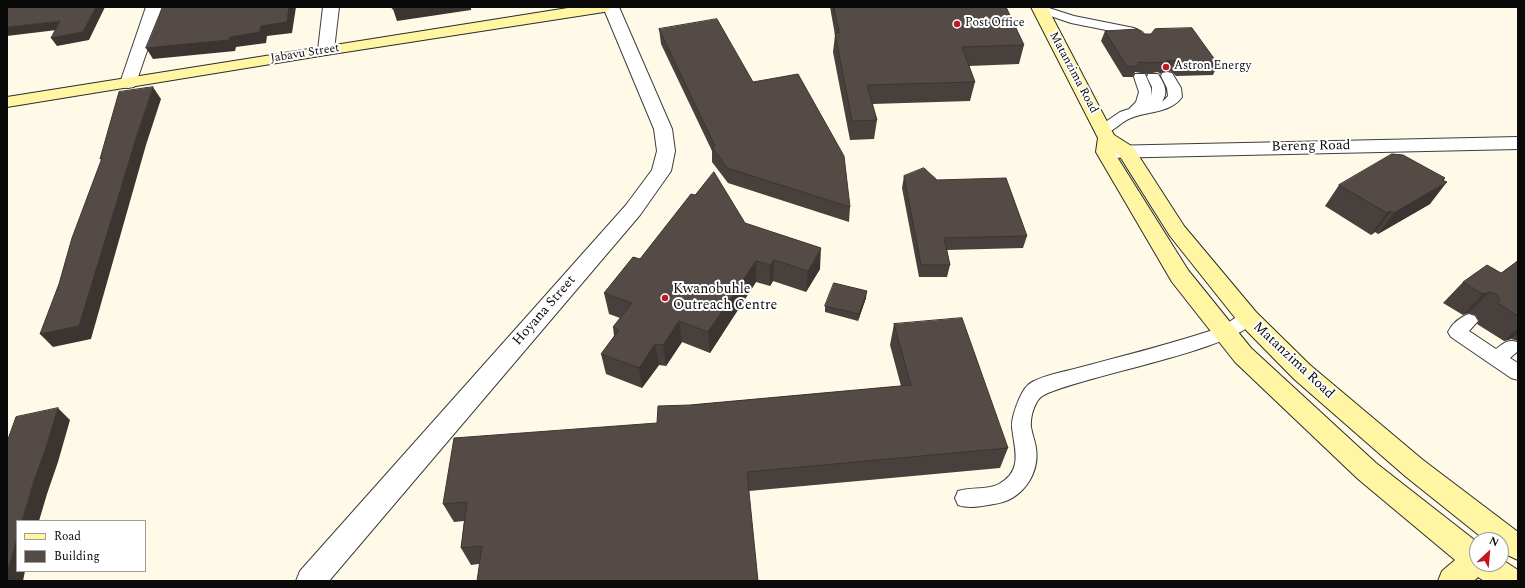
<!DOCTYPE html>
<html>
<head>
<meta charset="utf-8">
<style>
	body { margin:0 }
	#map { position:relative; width:1525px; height:588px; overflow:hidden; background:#fffae8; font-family:Spectral,serif }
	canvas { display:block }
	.frame { position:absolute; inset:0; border:8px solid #0a0a0a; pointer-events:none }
	.legend { position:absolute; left:16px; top:520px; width:130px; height:52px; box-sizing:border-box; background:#fff; border:1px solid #9d9d9d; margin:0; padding:5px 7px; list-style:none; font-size:12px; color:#0a0a0a }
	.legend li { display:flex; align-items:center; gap:8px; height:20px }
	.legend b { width:20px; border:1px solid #9d9d9d }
	.north { position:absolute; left:1469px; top:532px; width:40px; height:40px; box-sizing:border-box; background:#fff; border:1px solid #9d9d9d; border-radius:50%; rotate:26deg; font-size:11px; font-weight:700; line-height:16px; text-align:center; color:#0a0a0a }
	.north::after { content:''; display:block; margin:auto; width:14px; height:18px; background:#c51720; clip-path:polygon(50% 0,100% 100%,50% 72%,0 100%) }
</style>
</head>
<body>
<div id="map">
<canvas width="1525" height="588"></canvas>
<div class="frame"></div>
<ul class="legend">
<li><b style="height:5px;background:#fff5a3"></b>Road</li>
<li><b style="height:11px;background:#544b46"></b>Building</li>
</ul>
<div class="north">N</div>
</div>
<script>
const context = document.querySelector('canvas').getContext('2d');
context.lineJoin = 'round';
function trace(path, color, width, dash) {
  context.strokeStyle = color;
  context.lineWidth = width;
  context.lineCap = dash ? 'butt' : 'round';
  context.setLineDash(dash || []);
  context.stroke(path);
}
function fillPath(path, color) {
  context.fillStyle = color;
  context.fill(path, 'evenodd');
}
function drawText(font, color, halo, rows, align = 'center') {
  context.font = font + ' Spectral,serif';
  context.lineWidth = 4;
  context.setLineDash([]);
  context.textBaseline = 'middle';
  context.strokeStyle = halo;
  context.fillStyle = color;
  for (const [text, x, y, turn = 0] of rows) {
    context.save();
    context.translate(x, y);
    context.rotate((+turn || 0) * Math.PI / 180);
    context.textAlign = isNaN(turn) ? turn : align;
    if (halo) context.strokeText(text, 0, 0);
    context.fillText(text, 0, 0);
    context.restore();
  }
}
const lane = new Path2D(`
	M 1036,7 L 1046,7 L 1074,16 L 1134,28 L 1142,32 L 1149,40 L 1147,43 L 1139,43 L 1134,38 L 1126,34 L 1071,23 L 1036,11 L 1034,9 Z
	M 1167,72 L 1172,73 L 1181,88 L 1182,97 C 1171,113 1148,111 1131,118 C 1119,122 1112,136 1098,133 L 1096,130 L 1098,127 L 1120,112 L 1129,109 L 1136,102 L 1139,92 L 1134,77 L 1135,74 L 1145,74 L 1151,88 L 1152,96 L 1152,87 L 1147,77 L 1148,74 L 1158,74 C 1164,84 1169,91 1162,102 L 1168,96 L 1167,88 L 1161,76 L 1162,73 Z
	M 1248,311 L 1254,313 L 1257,318 C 1239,350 1084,375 1044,395 C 1035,399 1030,417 1031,427 C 1032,434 1035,441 1036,448 C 1040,475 1021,501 994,504 C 982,506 969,509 958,505 L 955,498 L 958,491 C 970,487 989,490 999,484 C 1024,470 1014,449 1012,427 C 1011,418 1020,392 1028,385 C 1037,377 1058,373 1070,370 C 1119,357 1168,345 1216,329 C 1228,325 1236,315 1248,311 Z
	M 1469,314 L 1475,316 L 1478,321 L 1469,331 L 1496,349 C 1504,343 1508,339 1517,342 L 1518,351 L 1510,358 L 1518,363 L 1518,380 L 1511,378 L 1451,337 L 1448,332 C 1452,324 1460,317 1469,314 Z`);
const street = new Path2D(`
	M 146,7 L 162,7 L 136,83 L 134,87 L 128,88 L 122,87 L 120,83 Z
	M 323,7 L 339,7 L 334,50 L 332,53 L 326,55 L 320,53 L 318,50 Z
	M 603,7 L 619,7 L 672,129 L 675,151 L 671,171 L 640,215 L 329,581 L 296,581 L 300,571 L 626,205 L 652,170 L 657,151 L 654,129 Z
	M 1518,137 L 1518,149 L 1106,158 L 1099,156 L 1097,152 L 1099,148 L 1106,146 Z`);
const secondary = new Path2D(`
	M 574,7 L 612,7 L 609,10 L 604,12 L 326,55 L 7,107 L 7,97 Z
	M 1031,7 L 1047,7 L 1114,135 L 1133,147 L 1184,226 L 1256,312 L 1310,365 L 1423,460 L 1518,532 L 1518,560 L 1501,552 L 1501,540 L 1485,540 L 1405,476 L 1294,379 L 1240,324 L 1170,236 L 1119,155 L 1114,152 L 1188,270 L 1251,348 L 1376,463 L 1477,542 L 1477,564 L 1501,564 L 1501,559 L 1518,570 L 1518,581 L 1484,581 L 1478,577 L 1474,581 L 1438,581 L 1442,571 L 1455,560 L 1358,479 L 1235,362 L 1172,282 L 1096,152 L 1098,138 Z`);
trace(lane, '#3d3d3d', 2);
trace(street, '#3d3d3d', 2);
trace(secondary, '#2c2c2c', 2);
fillPath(lane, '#fff');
fillPath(street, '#fff');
fillPath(secondary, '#fff5a3');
fillPath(new Path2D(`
	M 830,7 L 1006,7 L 1024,45 L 1019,64 L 969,66 L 975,82 L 970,101 L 872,104 L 877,120 L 874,139 L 850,140 L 833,52 L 835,35 Z
	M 659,29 L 753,82 L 850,207 L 849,222 L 728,183 L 712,162 L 712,151 L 661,44 Z
	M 1105,31 L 1143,34 L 1218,64 L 1213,75 L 1176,76 L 1172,72 L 1167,71 L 1162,72 L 1160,74 L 1158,72 L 1147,74 L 1135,72 L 1133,77 L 1123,77 L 1101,41 Z
	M 904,176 L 937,180 L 1027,236 L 1023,248 L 947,250 L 950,265 L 947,277 L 919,277 L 902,188 Z
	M 1445,178 L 1430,204 L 1378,234 L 1375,232 L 1371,235 L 1325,206 L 1339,185 Z
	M 745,223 L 820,269 L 806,292 L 773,281 L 770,286 L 756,282 L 710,353 L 682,342 L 666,366 L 659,365 L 642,388 L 606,374 L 601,354 L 614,336 L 613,327 L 620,318 L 609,314 L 604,293 L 640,259 Z
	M 1518,261 L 1518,341 L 1511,339 L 1504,341 L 1477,324 L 1479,321 L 1475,315 L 1468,313 L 1463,315 L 1443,303 L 1463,282 L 1501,273 Z
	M 866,298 L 858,321 L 825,312 L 825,306 Z
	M 894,324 L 1008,448 L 1000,468 L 749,491 L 479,564 L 471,565 L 461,548 L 464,521 L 454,522 L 443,504 L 657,423 L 690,405 L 901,386 L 890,345 Z`), '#48403c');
fillPath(new Path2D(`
	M 96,7 L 105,7 L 89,40 L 57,46 L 51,38 Z
	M 289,7 L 296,7 L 292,33 L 267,36 L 266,43 L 236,47 L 235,51 L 153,59 L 146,48 L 230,37 L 261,26 Z
	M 404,7 L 471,7 L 471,10 L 397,21 L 393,9 Z
	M 60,21 L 65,29 L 7,36 L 7,27 Z
	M 1171,60 L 1167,71 L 1162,72 L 1160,74 L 1166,61 Z
	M 153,87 L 161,99 L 146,145 L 91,339 L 53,347 L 40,334 L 138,132 Z
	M 1445,178 L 1437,188 L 1447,182 L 1430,204 L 1378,234 L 1394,213 Z
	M 1391,211 L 1375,232 L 1371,235 L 1387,213 Z
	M 821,248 L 820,269 L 806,292 L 808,271 Z
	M 774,260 L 773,281 L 770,286 L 770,265 Z
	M 756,261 L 756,282 L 710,353 L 708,332 Z
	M 867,291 L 866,298 L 858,321 L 859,314 Z
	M 1489,292 L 1468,313 L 1463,315 L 1483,294 Z
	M 679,321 L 682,342 L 666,366 L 663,345 Z
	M 1518,328 L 1518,333 L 1511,339 L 1504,341 Z
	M 655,344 L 659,365 L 642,388 L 639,368 Z
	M 58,408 L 70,420 L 58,462 L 47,494 L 39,521 L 22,521 L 33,483 Z
	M 17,538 L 17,571 L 25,571 L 23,581 L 7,581 L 7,573 Z`), '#3b3431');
const building = new Path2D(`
	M 7,7 L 96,7 L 83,32 L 51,38 L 60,21 L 7,27 Z
	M 163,7 L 289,7 L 287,22 L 261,26 L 260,32 L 230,37 L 229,40 L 146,48 Z
	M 392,7 L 404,7 L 393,9 Z
	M 834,7 L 1006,7 L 1024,45 L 962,47 L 975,82 L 867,85 L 877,120 L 852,121 L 835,33 L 839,33 Z
	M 717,19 L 753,82 L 798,74 L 844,156 L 850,207 L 727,168 L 712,147 L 715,146 L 659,29 Z
	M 1192,28 L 1218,64 L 1180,65 L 1177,61 L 1171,60 L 1166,61 L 1164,64 L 1162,62 L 1151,63 L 1139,62 L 1137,66 L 1127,67 L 1105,31 L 1138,29 L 1143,34 L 1151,34 L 1155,29 Z
	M 153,87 L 138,132 L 79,326 L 40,334 L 59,284 L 72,238 L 102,158 L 100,159 L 119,92 Z
	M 1392,154 L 1403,155 L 1445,178 L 1442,180 L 1447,182 L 1394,213 L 1391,211 L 1387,213 L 1339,185 Z
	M 924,168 L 937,180 L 1006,178 L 1027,236 L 944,238 L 950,265 L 921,265 L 904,176 Z
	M 714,172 L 745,223 L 821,248 L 808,271 L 774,260 L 770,265 L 756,261 L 708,332 L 679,321 L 663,345 L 655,344 L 639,368 L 601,354 L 619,330 L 613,327 L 632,303 L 604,293 L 633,257 L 640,259 L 691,194 L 695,195 Z
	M 1518,261 L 1518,316 L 1498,303 L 1500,300 L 1496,294 L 1489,292 L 1483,294 L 1463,282 L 1487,265 L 1501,273 Z
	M 834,283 L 867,291 L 859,314 L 825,306 Z
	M 962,318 L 1008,448 L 747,472 L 758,581 L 477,581 L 482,546 L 461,548 L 467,502 L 443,504 L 454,438 L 657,423 L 658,406 L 690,405 L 911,385 L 894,324 Z
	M 58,408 L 45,451 L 33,483 L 22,521 L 17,521 L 17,538 L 7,573 L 7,442 L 16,417 Z`);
fillPath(building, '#544b46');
trace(building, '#3b3431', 1);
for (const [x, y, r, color] of [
	[957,24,4,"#c51720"],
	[1166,67,4,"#c51720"],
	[665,298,4,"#c51720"]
]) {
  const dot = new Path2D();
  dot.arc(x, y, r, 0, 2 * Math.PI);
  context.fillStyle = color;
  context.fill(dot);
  trace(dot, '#fff', 1.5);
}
drawText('12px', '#0a0a0a', '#fff', [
	["Post Office",965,24],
	["Astron Energy",1174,67]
], 'left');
drawText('12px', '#0a0a0a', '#fff', [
	["Jabavu Street",305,54,-9],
	["Matanzima Road",1073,73,62]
]);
drawText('14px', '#0a0a0a', '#fff', [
	["Bereng Road",1311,147,-1],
	["Hoyana Street",545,311,-49],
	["Matanzima Road",1293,361,43]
]);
drawText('14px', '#0a0a0a', '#fff', [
	["Kwanobuhle",673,290],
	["Outreach Centre",673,306]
], 'left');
</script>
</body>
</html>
